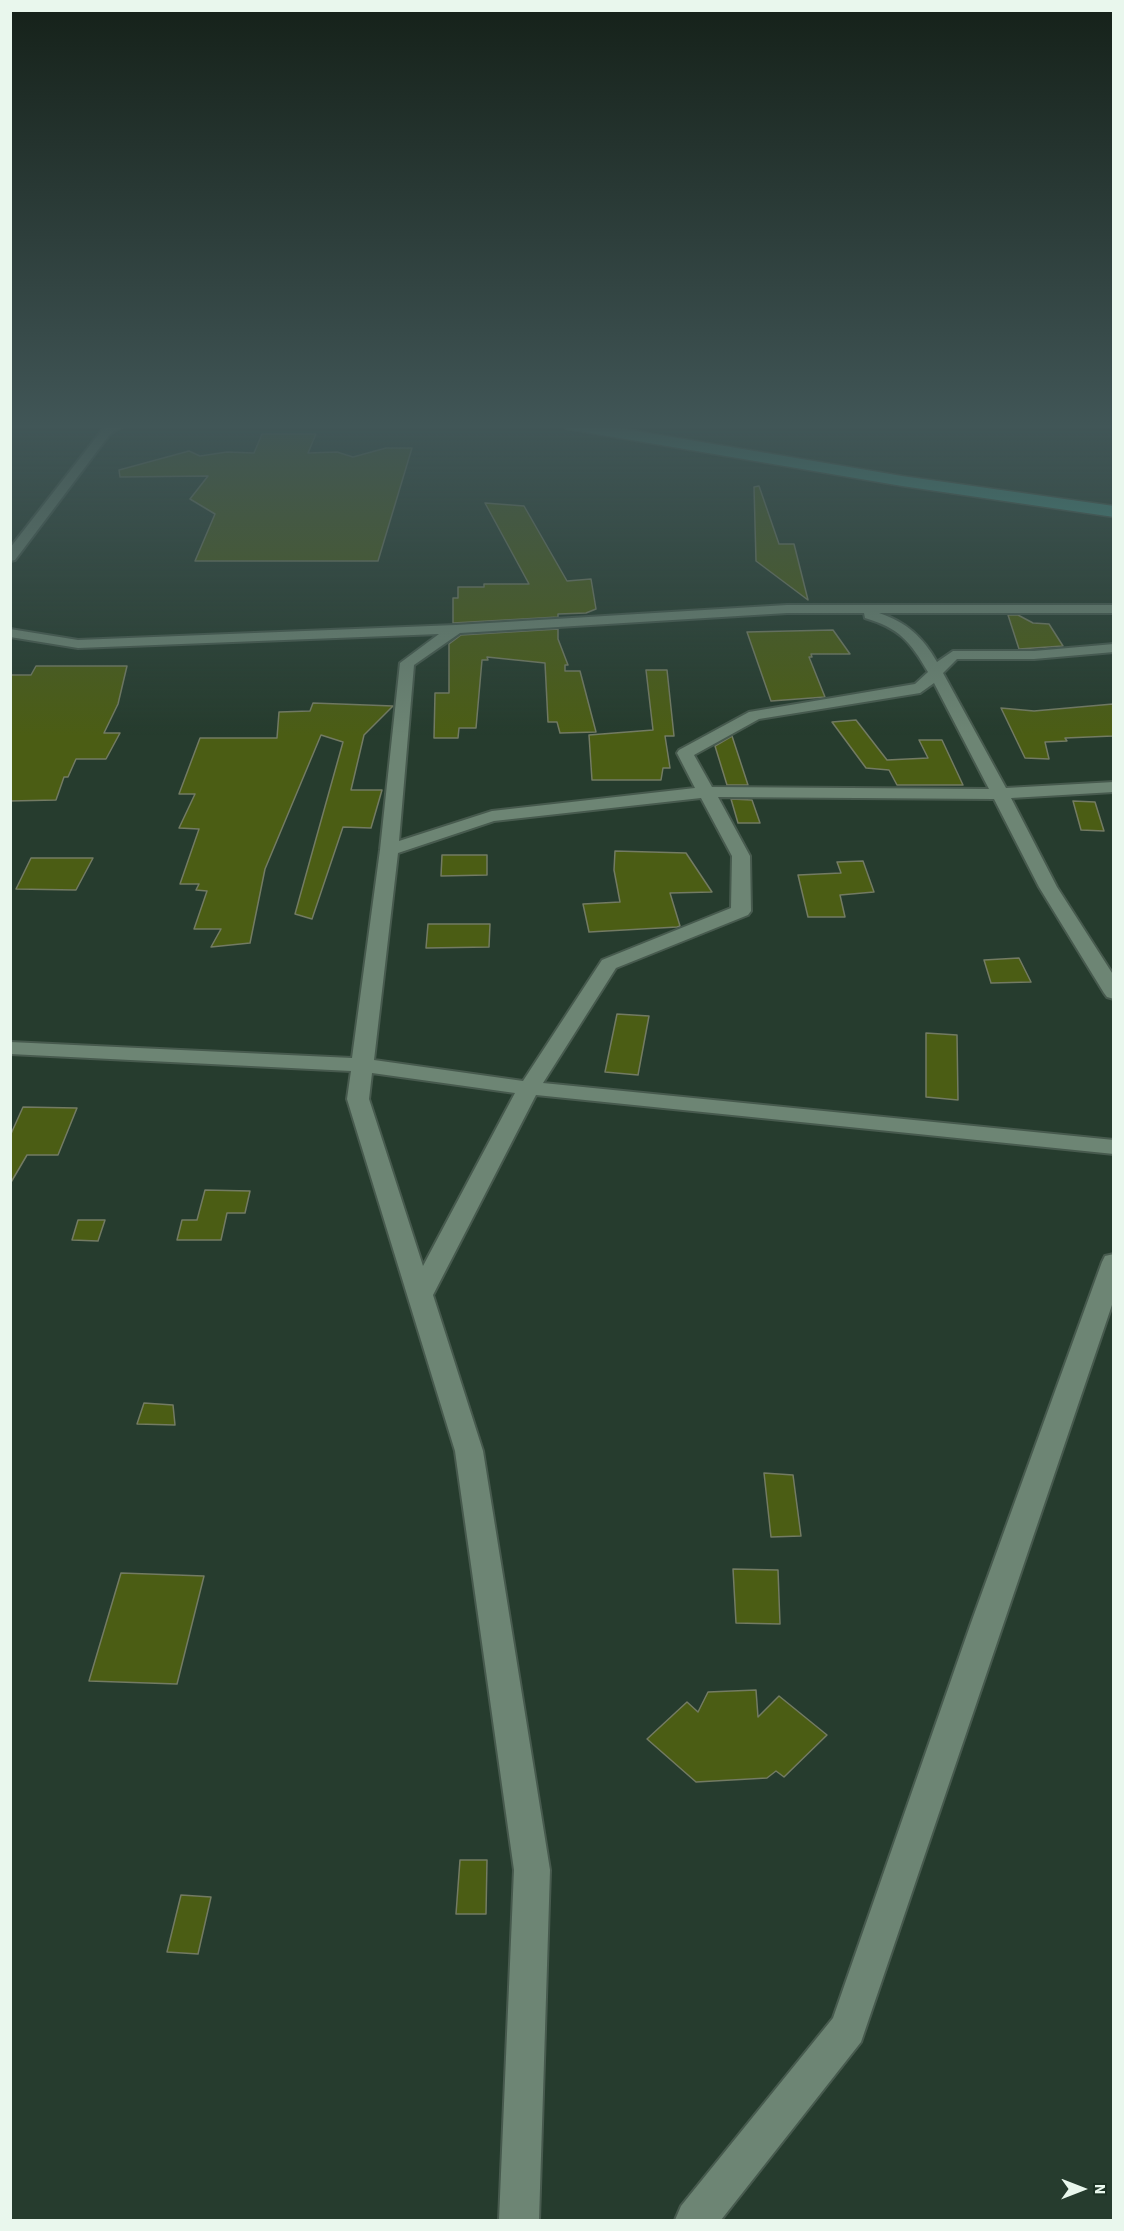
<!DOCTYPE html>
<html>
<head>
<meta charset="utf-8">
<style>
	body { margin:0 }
	#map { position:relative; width:1124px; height:2231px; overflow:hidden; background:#263c2e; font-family:"Source Sans 3",sans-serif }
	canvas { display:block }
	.frame { position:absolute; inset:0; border:12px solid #e9f7ed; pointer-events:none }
	.north { position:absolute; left:1052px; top:2159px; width:60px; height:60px; -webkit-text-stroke:4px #1c3224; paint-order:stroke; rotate:90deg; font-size:16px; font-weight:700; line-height:24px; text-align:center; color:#e9f7ed }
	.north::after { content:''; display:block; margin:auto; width:21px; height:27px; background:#e9f7ed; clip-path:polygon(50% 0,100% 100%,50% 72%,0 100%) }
</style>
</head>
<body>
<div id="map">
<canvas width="1124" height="2231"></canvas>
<div class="frame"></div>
<div class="north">N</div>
</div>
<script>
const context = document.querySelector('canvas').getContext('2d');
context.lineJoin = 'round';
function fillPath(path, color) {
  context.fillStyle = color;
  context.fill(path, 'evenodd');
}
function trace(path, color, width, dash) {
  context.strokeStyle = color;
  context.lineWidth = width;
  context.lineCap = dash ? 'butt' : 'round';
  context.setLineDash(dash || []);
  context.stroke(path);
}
const building = new Path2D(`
	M 262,434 L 316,434 L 308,453 L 337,452 L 353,457 L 386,448 L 412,448 L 378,561 L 195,561 L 215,514 L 190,499 L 208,476 L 120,477 L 119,470 L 189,451 L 200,456 L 227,452 L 254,453 Z
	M 759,486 L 779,544 L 794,544 L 808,600 L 756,561 L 754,487 Z
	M 485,503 L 524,506 L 567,581 L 591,579 L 596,609 L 586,613 L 558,614 L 558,617 L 453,623 L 453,598 L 458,598 L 458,587 L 484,587 L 484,584 L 529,584 Z
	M 1008,615 L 1018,615 L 1033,623 L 1049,624 L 1063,646 L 1019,649 Z
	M 558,629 L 558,639 L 568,665 L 565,665 L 565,671 L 580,671 L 596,732 L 560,733 L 557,722 L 548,722 L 545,663 L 487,657 L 488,660 L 482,660 L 476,728 L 459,728 L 458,738 L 434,738 L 435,693 L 449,693 L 449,644 L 461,635 Z
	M 833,630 L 850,654 L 811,654 L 812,657 L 809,657 L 825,697 L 771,701 L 747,632 Z
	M 36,666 L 127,666 L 118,704 L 104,733 L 120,733 L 106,759 L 76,759 L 68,777 L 64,777 L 56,800 L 10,801 L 10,675 L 31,675 Z
	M 646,670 L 667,670 L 674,736 L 665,736 L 670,768 L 663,768 L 661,780 L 592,780 L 589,735 L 653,730 Z
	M 313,703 L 393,706 L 364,735 L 351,790 L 382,790 L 371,828 L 343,827 L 312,919 L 295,914 L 343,742 L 321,735 L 265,869 L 250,943 L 211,947 L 221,929 L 194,929 L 207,891 L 196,890 L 199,884 L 180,884 L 199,829 L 179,828 L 195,794 L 179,794 L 200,738 L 277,738 L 279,712 L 310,711 Z
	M 1113,704 L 1113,736 L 1065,738 L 1067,741 L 1045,742 L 1049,759 L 1025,758 L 1001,708 L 1034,711 Z
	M 856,720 L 887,760 L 928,758 L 919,740 L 942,740 L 963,785 L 897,785 L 889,770 L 866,768 L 832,722 Z
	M 732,736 L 748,785 L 727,785 L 715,746 Z
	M 731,799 L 752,800 L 760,823 L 738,823 Z
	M 1073,801 L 1095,802 L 1104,831 L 1081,830 Z
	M 615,851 L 686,853 L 712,892 L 670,893 L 680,926 L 677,927 L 589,932 L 583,904 L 620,902 L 614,870 Z
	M 442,855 L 487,855 L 487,875 L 441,876 Z
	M 31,858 L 93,858 L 76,890 L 16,889 Z
	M 863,861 L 874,892 L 840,895 L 845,917 L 808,917 L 798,875 L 841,873 L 837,862 Z
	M 428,924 L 490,924 L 489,947 L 426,948 Z
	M 1019,958 L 1031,982 L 991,983 L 984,960 Z
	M 617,1014 L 649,1016 L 638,1075 L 605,1072 Z
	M 926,1033 L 957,1035 L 958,1100 L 926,1097 Z
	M 23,1107 L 77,1108 L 58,1155 L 27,1155 L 10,1184 L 10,1136 Z
	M 205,1190 L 250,1191 L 245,1213 L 227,1213 L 221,1240 L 177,1240 L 182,1220 L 197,1220 Z
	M 78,1220 L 105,1220 L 98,1241 L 72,1240 Z
	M 144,1403 L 173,1405 L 175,1425 L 137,1424 Z
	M 764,1473 L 793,1475 L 801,1536 L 771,1537 Z
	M 733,1569 L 778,1570 L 780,1624 L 736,1623 Z
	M 121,1573 L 204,1576 L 177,1684 L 89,1681 Z
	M 756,1690 L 758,1717 L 779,1696 L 827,1735 L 784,1777 L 776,1771 L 767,1778 L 696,1782 L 647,1739 L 687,1702 L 698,1712 L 708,1692 Z
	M 460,1860 L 487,1860 L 486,1914 L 456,1914 Z
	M 181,1895 L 211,1897 L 198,1954 L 167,1952 Z`);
fillPath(building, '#4b5d14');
trace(building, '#737b63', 1.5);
const minor = new Path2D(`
	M 113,424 L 126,424 L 110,434 L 15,560 L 10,561 L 10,548 L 102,430 Z
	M 787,605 L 1114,605 L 1114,613 L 879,613 C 906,622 923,637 937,662 L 953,651 L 1034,651 L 1114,644 L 1114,652 L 1034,659 L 957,659 L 943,673 L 1006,788 L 1114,782 L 1114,792 L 1011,798 L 1057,887 L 1114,976 L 1114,999 L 1107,997 L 1104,993 L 1039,887 L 994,799 L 718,797 L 750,856 L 751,911 L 748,915 L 616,968 L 543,1083 L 1114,1140 L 1114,1154 L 536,1095 L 433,1295 L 483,1451 L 550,1870 L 539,2220 L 499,2220 L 514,1870 L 455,1451 L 347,1099 L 351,1071 L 10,1054 L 10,1042 L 352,1058 L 380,850 L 400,663 L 439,634 L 78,648 L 10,637 L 10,629 L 78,640 L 456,625 ZM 787,613 L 864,613 L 865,618 C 899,628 910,641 928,672 L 915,684 L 749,712 L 679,750 L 677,753 L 695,788 L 492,811 L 399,841 L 414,665 L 460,633 ZM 934,683 L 989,789 L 712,787 L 694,755 L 759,719 L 920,693 ZM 701,798 L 732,856 L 731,908 L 602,960 L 523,1081 L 374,1060 L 398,853 L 494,821 ZM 372,1073 L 515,1093 L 423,1266 L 369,1099 Z
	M 1114,1254 L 1114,1299 L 861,2042 L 721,2220 L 675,2220 L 681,2206 L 833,2018 L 971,1623 L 1102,1262 L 1105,1256 Z`);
const primary = new Path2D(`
	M 559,424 L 595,424 L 902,476 L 1114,506 L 1114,517 L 902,486 L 567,429 Z`);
trace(minor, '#475a4e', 4);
trace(primary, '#475a4e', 3);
fillPath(minor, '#6d8574');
fillPath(primary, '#479c8f');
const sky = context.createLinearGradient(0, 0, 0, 736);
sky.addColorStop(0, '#152119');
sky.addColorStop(0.58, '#415657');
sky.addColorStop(1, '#41565700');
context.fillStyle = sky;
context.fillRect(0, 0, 1124, 736);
</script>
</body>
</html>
